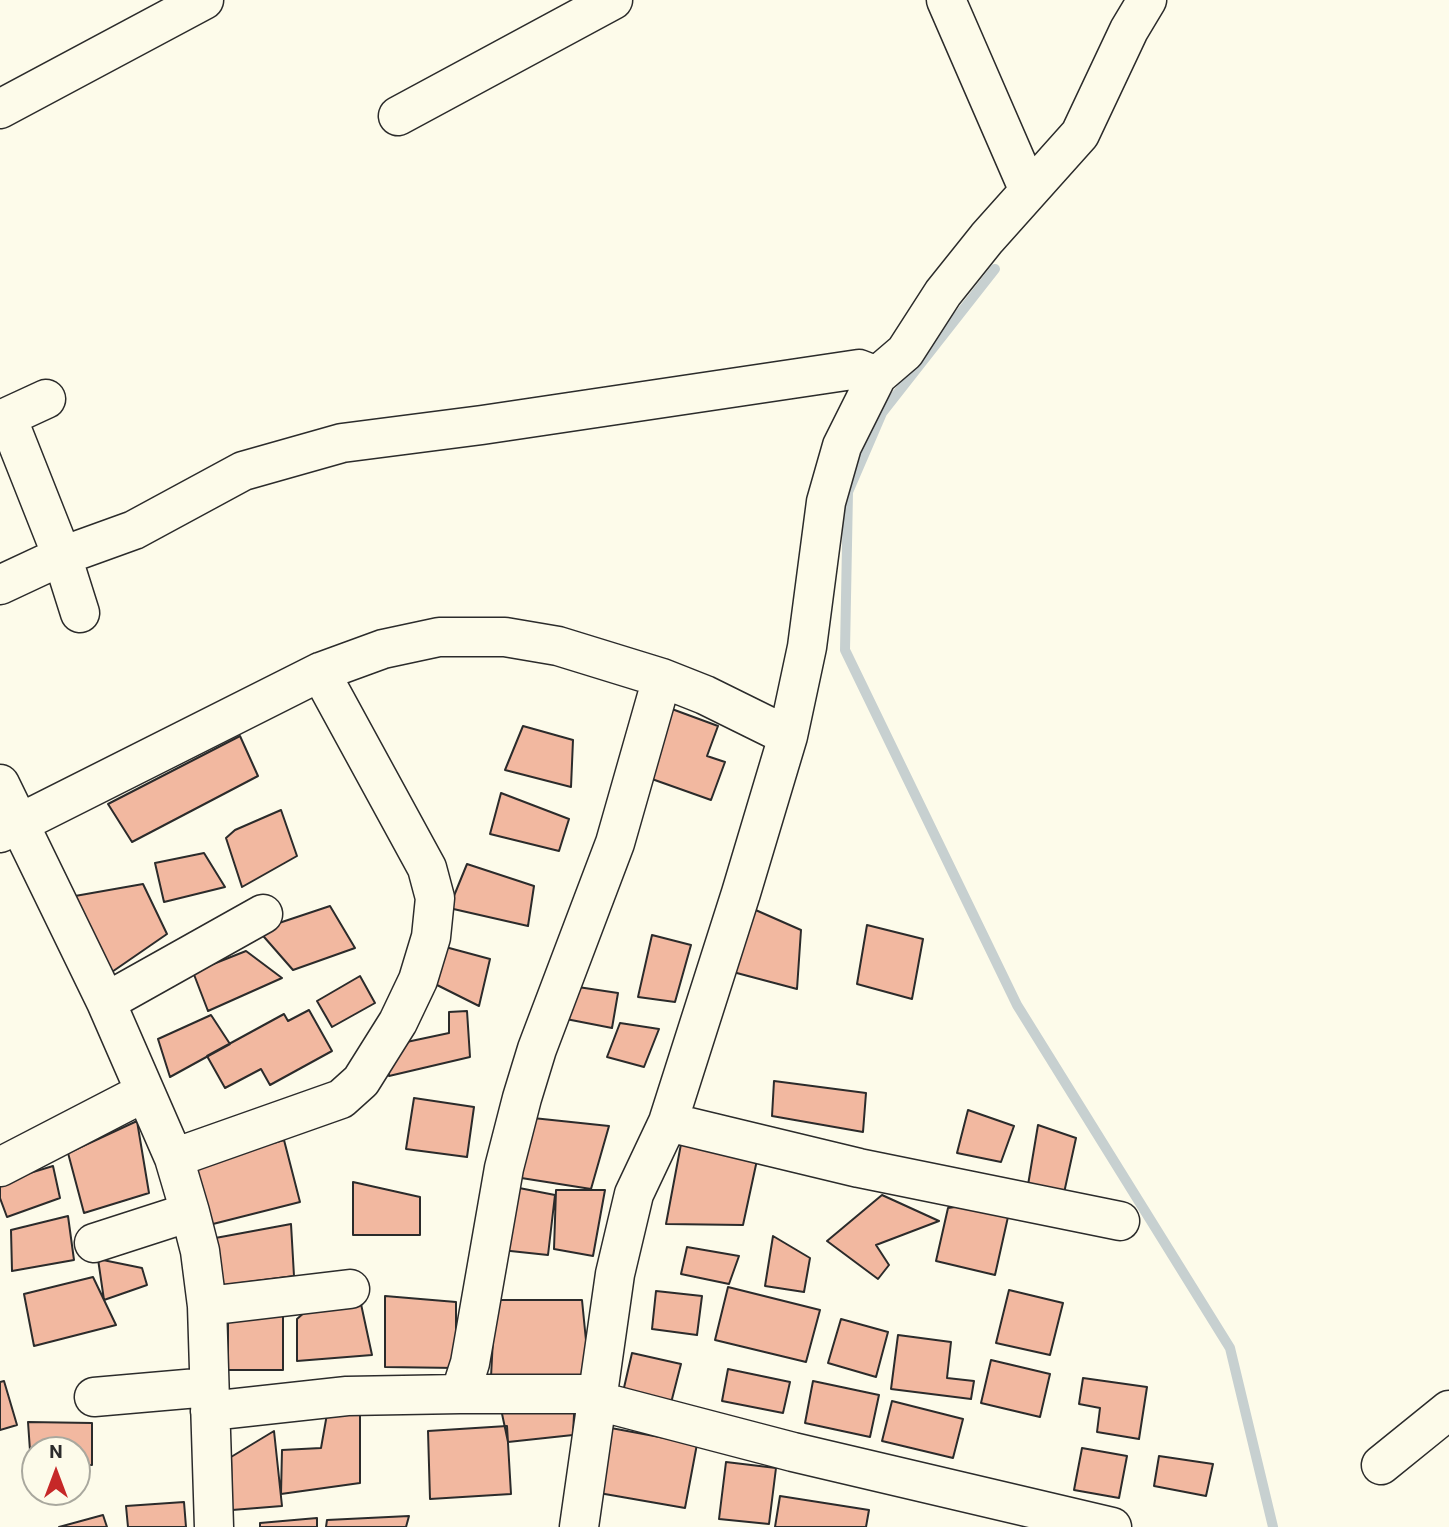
<!DOCTYPE html>
<html>
<head>
<meta charset="utf-8">
<style>
	body { margin:0 }
	#map { position:relative; width:1449px; height:1527px; overflow:hidden; background:#fdfbea; font-family:Roboto,sans-serif }
	canvas { display:block }
	.north { position:absolute; left:21px; top:1436px; width:70px; height:70px; box-sizing:border-box; background:#fdfbea; border:2px solid #a9a89e; border-radius:50%; rotate:0deg; font-size:19px; font-weight:700; line-height:28px; text-align:center; color:#2b2b2b }
	.north::after { content:''; display:block; margin:auto; width:24px; height:32px; background:#c62828; clip-path:polygon(50% 0,100% 100%,50% 72%,0 100%) }
</style>
</head>
<body>
<div id="map">
<canvas width="1449" height="1527"></canvas>
<div class="north">N</div>
</div>
<script>
const context = document.querySelector('canvas').getContext('2d');
context.lineJoin = 'round';
function trace(path, color, width, dash) {
  context.strokeStyle = color;
  context.lineWidth = width;
  context.lineCap = dash ? 'butt' : 'round';
  context.setLineDash(dash || []);
  context.stroke(path);
}
function fillPath(path, color) {
  context.fillStyle = color;
  context.fill(path, 'evenodd');
}
trace(new Path2D(`
	M 995,269 L 882,413 L 848,492 L 845,650 L 1017,1005 L 1230,1348 L 1273,1527`), '#c7d0d0', 10);
const building = new Path2D(`
	M 661,705 L 718,726 L 707,756 L 725,762 L 711,800 L 635,773 Z
	M 523,726 L 573,740 L 571,787 L 505,770 Z
	M 240,736 L 258,776 L 132,842 L 108,804 Z
	M 501,793 L 569,819 L 559,851 L 490,834 Z
	M 281,810 L 297,856 L 242,887 L 226,838 L 235,830 Z
	M 204,853 L 225,887 L 164,902 L 155,863 Z
	M 467,864 L 534,886 L 528,926 L 449,908 Z
	M 143,884 L 167,934 L 109,974 L 75,896 Z
	M 330,906 L 355,948 L 293,970 L 258,930 Z
	M 751,908 L 801,930 L 797,989 L 733,972 Z
	M 867,925 L 923,939 L 912,999 L 857,984 Z
	M 652,935 L 691,945 L 675,1002 L 638,997 Z
	M 438,945 L 490,959 L 479,1006 L 433,983 Z
	M 246,951 L 282,978 L 208,1011 L 193,972 Z
	M 360,976 L 375,1003 L 332,1027 L 317,1001 Z
	M 578,987 L 618,993 L 612,1028 L 566,1019 Z
	M 309,1010 L 332,1051 L 270,1085 L 261,1069 L 225,1088 L 207,1056 L 284,1014 L 288,1021 Z
	M 467,1011 L 470,1057 L 389,1076 L 383,1047 L 449,1033 L 449,1012 Z
	M 211,1015 L 230,1044 L 170,1077 L 158,1039 Z
	M 620,1023 L 659,1029 L 644,1067 L 607,1057 Z
	M 774,1081 L 866,1093 L 863,1132 L 772,1116 Z
	M 414,1098 L 474,1107 L 467,1157 L 406,1149 Z
	M 968,1110 L 1014,1126 L 1001,1162 L 957,1153 Z
	M 533,1118 L 609,1126 L 591,1189 L 515,1177 Z
	M 137,1121 L 149,1193 L 84,1213 L 68,1153 Z
	M 1038,1125 L 1076,1138 L 1064,1193 L 1028,1185 Z
	M 284,1140 L 300,1202 L 205,1226 L 194,1165 Z
	M 681,1144 L 757,1160 L 743,1225 L 666,1224 Z
	M 53,1166 L 60,1198 L 7,1217 L 0,1198 L 0,1182 Z
	M 353,1182 L 420,1197 L 420,1235 L 353,1235 Z
	M 514,1187 L 555,1195 L 548,1255 L 501,1250 Z
	M 556,1190 L 605,1190 L 593,1256 L 554,1249 Z
	M 882,1195 L 939,1221 L 876,1245 L 889,1265 L 878,1279 L 827,1241 Z
	M 1012,1199 L 995,1275 L 936,1261 L 948,1208 Z
	M 68,1216 L 74,1260 L 12,1271 L 11,1230 Z
	M 291,1224 L 294,1276 L 218,1286 L 210,1239 Z
	M 773,1236 L 810,1258 L 804,1292 L 765,1286 Z
	M 687,1247 L 739,1256 L 729,1284 L 681,1274 Z
	M 98,1259 L 142,1268 L 147,1285 L 104,1300 Z
	M 93,1277 L 116,1325 L 34,1346 L 24,1294 Z
	M 728,1287 L 820,1310 L 806,1362 L 715,1340 Z
	M 1009,1290 L 1063,1303 L 1050,1355 L 996,1343 Z
	M 656,1291 L 702,1296 L 697,1335 L 652,1329 Z
	M 385,1296 L 456,1302 L 456,1368 L 385,1367 Z
	M 495,1300 L 582,1300 L 590,1381 L 490,1396 Z
	M 361,1304 L 372,1355 L 297,1361 L 297,1319 L 306,1311 Z
	M 283,1309 L 283,1370 L 228,1370 L 228,1319 Z
	M 841,1319 L 888,1332 L 876,1377 L 828,1363 Z
	M 898,1335 L 951,1342 L 947,1378 L 974,1381 L 971,1399 L 891,1389 Z
	M 632,1353 L 681,1364 L 671,1403 L 623,1392 Z
	M 991,1360 L 1050,1374 L 1040,1417 L 981,1403 Z
	M 728,1369 L 790,1382 L 783,1413 L 722,1401 Z
	M 1083,1378 L 1147,1387 L 1139,1439 L 1097,1432 L 1100,1408 L 1079,1404 Z
	M 4,1381 L 17,1425 L 0,1430 L 0,1382 Z
	M 813,1381 L 879,1395 L 870,1437 L 805,1423 Z
	M 575,1394 L 573,1435 L 508,1442 L 501,1409 Z
	M 892,1401 L 963,1419 L 953,1458 L 882,1441 Z
	M 327,1414 L 360,1415 L 360,1483 L 281,1494 L 282,1450 L 321,1448 Z
	M 28,1422 L 92,1423 L 92,1465 L 77,1465 L 77,1450 L 35,1450 L 35,1465 L 31,1465 Z
	M 507,1426 L 511,1494 L 430,1499 L 428,1431 Z
	M 611,1428 L 697,1444 L 685,1508 L 599,1493 Z
	M 274,1431 L 282,1506 L 232,1510 L 231,1457 Z
	M 1082,1448 L 1127,1456 L 1119,1498 L 1074,1490 Z
	M 1159,1456 L 1213,1464 L 1206,1496 L 1154,1486 Z
	M 726,1462 L 776,1468 L 769,1524 L 719,1519 Z
	M 780,1496 L 869,1510 L 866,1527 L 775,1527 Z
	M 184,1502 L 186,1527 L 128,1527 L 126,1506 Z
	M 103,1515 L 107,1527 L 59,1527 Z
	M 409,1516 L 406,1527 L 326,1527 L 327,1520 Z
	M 317,1518 L 317,1527 L 260,1527 L 260,1523 Z`);
fillPath(building, '#f2b8a0');
trace(building, '#2b2b2b', 2);
const minor = new Path2D(`
	M 946,0 L 1029,191
	M 0,109 L 204,0
	M 398,116 L 613,0
	M 46,399 L 7,417 L 62,556 L 80,613
	M 0,585 L 62,556 L 134,530 L 243,471 L 342,443 L 482,425 L 859,369 L 877,376
	M 0,784 L 106,1002 L 174,1158 L 190,1212 L 200,1251 L 207,1306 L 214,1527
	M 0,833 L 320,672 L 383,649 L 439,637 L 505,637 L 558,646 L 662,678 L 705,695 L 788,736
	M 106,1002 L 263,914
	M 668,1122 L 859,1168 L 1120,1221
	M 174,1158 L 341,1099 L 361,1081 L 398,1022 L 418,980 L 431,937 L 435,898 L 427,868 L 320,672
	M 0,1167 L 145,1092
	M 94,1243 L 190,1212
	M 207,1306 L 350,1289
	M 599,1394 L 460,1394 L 470,1363 L 504,1168 L 522,1098 L 537,1049 L 615,843 L 662,678
	M 94,1397 L 209,1387
	M 598,1401 L 793,1452 L 1112,1527
	M 210,1411 L 347,1396 L 460,1394
	M 1381,1465 L 1449,1410
	M 579,1527 L 615,1274 L 634,1194 L 668,1122 L 741,893 L 788,736 L 807,647 L 826,502 L 842,446 L 877,376 L 905,352 L 943,293 L 987,238 L 1080,134 L 1129,30 L 1147,0`);
trace(minor, '#2b2b2b', 41);
trace(minor, '#fdfbea', 38);
</script>
</body>
</html>
